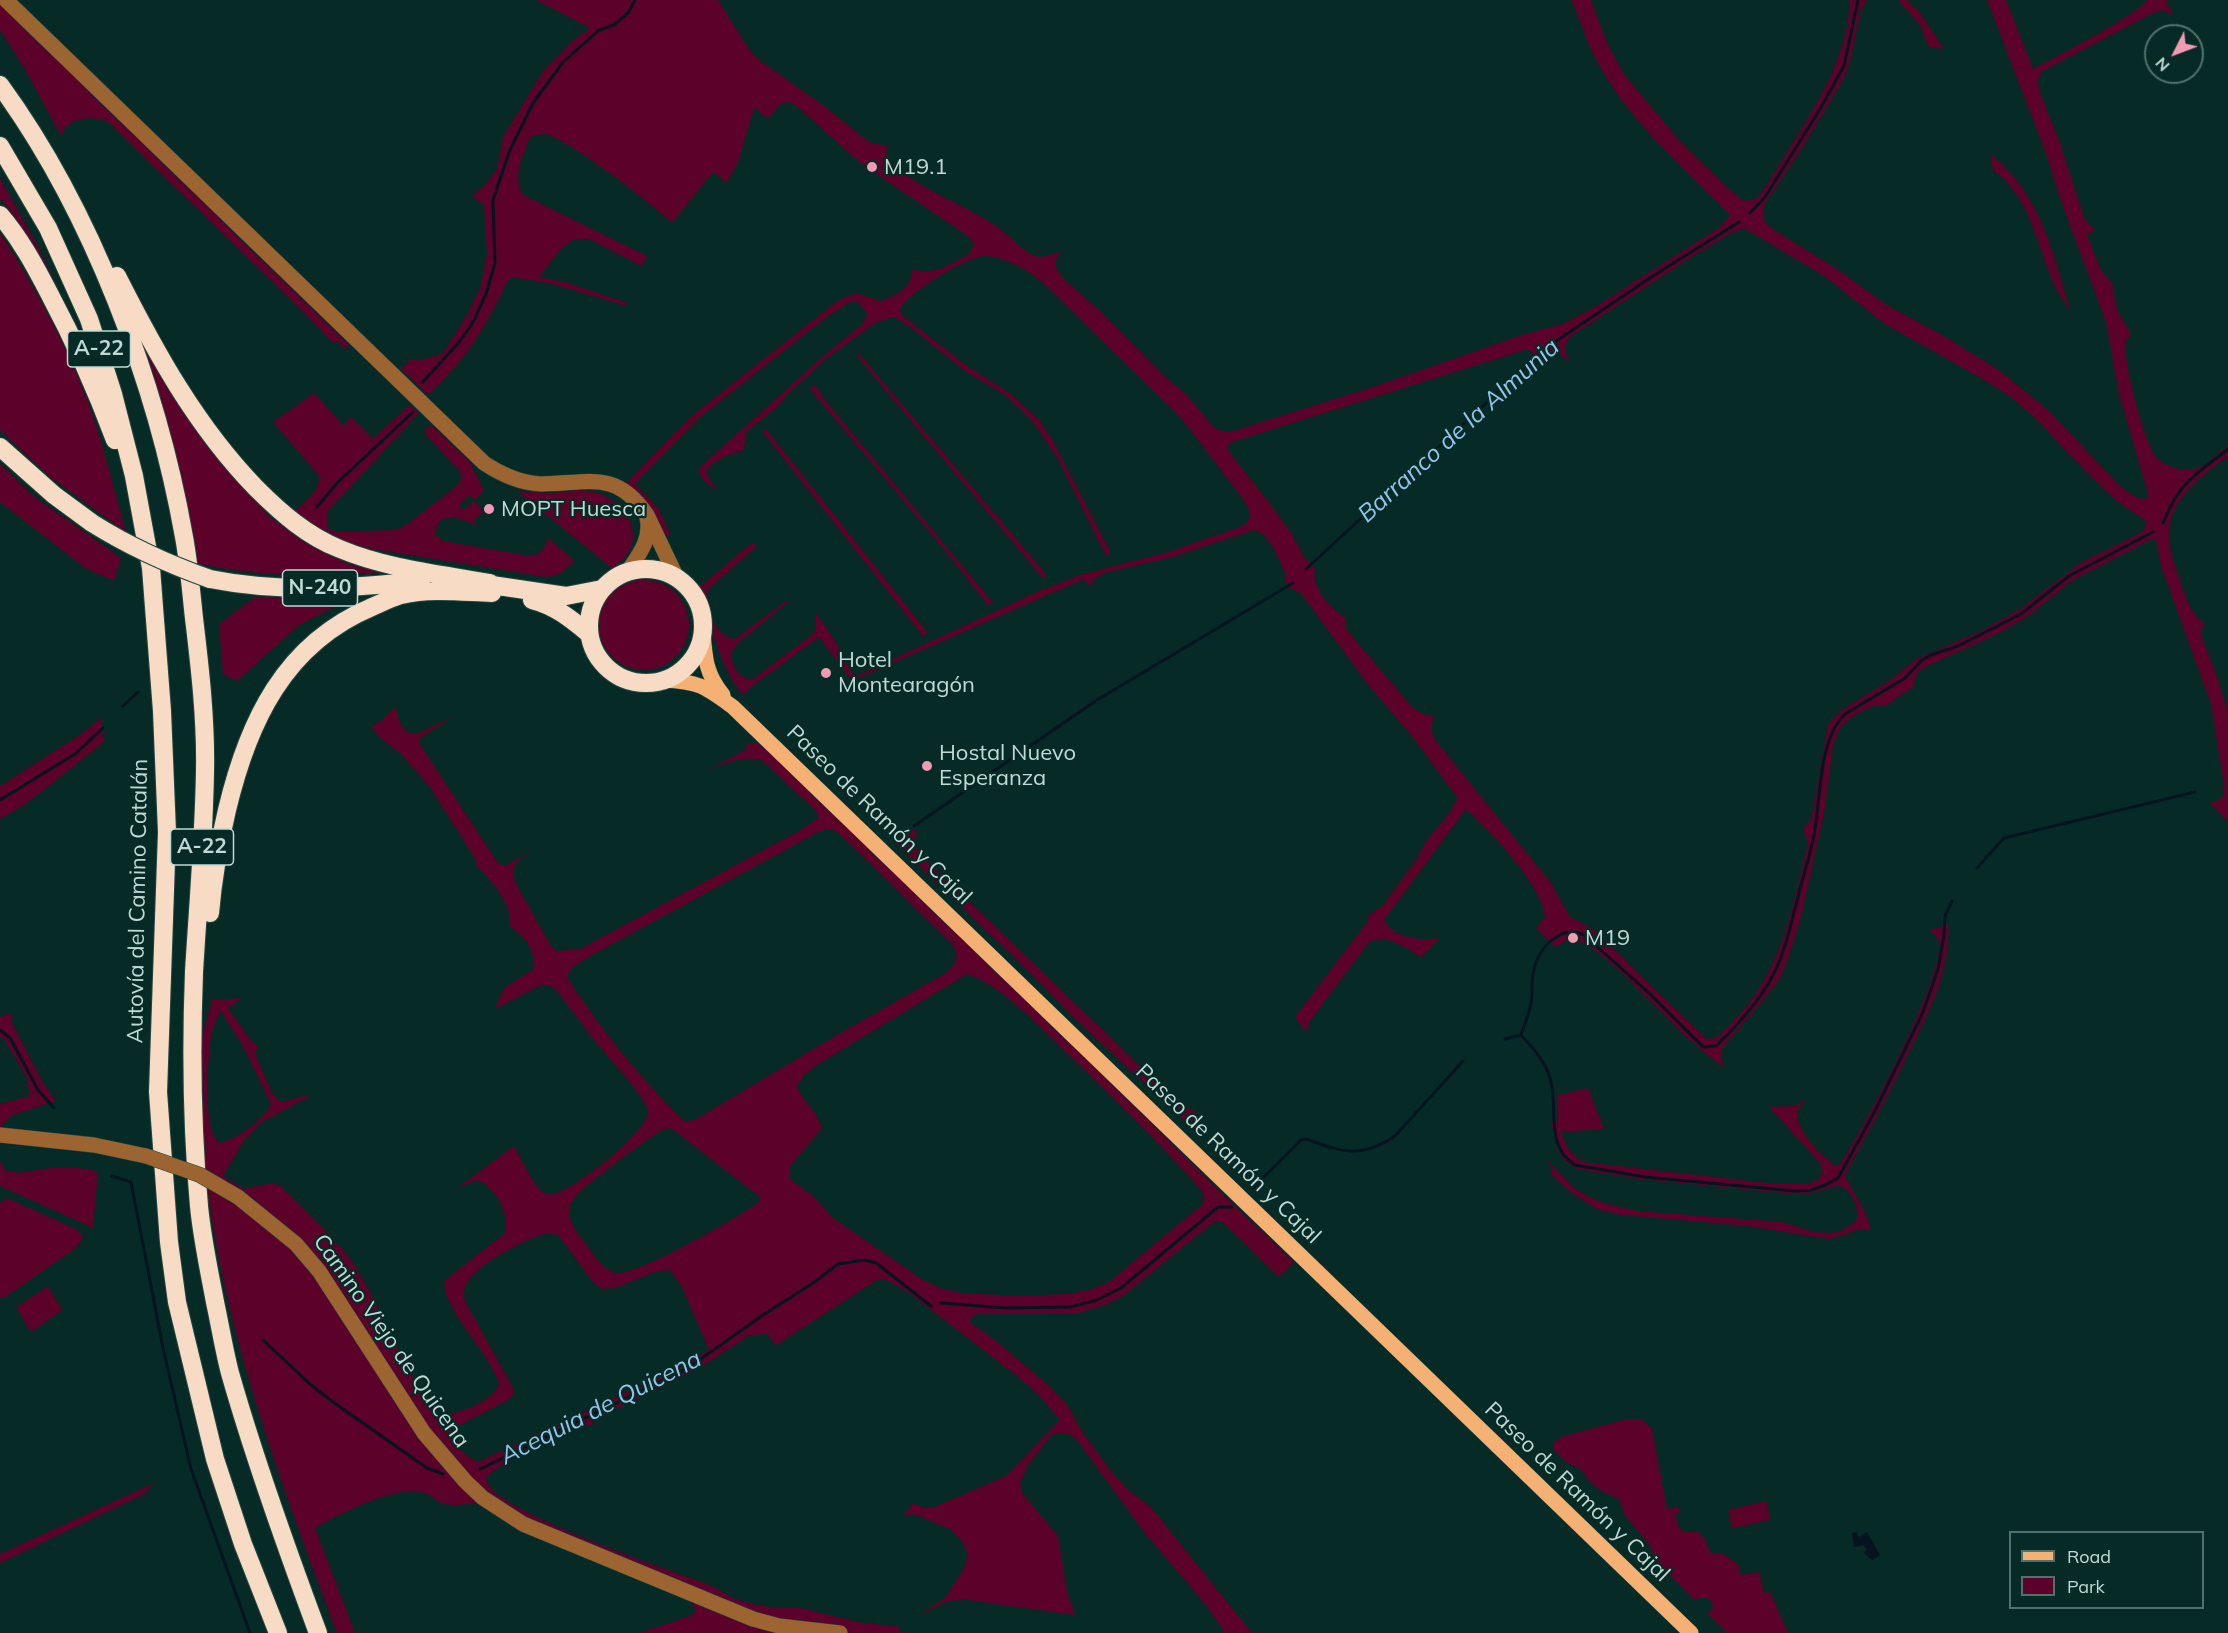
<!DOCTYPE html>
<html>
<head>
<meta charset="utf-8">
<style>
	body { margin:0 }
	#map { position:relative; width:2228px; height:1633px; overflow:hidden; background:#062b26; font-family:Mulish,sans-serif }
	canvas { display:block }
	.legend { position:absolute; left:2009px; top:1531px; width:195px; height:78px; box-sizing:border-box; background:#062b26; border:2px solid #51716c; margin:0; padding:8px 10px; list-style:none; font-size:18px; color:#c1d9d4 }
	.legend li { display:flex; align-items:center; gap:12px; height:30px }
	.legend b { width:30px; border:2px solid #51716c }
	.north { position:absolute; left:2144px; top:24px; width:60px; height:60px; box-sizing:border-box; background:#062b26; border:2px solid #51716c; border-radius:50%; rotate:228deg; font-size:16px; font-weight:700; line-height:24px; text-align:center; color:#c1d9d4 }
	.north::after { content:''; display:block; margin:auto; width:21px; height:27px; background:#f19ab2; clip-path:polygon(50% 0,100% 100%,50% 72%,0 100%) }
</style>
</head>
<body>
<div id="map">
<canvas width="2228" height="1633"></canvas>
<ul class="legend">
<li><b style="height:8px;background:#f5b174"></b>Road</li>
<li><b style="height:16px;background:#5b012a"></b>Park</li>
</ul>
<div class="north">N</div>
</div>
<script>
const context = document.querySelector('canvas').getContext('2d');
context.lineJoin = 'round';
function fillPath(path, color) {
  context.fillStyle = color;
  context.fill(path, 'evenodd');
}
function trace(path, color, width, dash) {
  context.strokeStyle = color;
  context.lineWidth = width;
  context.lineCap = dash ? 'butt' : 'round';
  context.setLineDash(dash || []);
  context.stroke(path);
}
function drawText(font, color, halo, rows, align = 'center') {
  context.font = font + ' Mulish,sans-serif';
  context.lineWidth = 4.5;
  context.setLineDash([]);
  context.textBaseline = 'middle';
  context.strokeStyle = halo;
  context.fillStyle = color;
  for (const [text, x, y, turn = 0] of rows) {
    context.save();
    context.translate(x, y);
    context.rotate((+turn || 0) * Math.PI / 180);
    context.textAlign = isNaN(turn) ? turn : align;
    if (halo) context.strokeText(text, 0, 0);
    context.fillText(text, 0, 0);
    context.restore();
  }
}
fillPath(new Path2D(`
	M 536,0 L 718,0 L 749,49 L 759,60 L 824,106 L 869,142 L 887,146 L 886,156 C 916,191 963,202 999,228 C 1007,234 1028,255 1035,256 C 1045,258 1053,254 1062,251 L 1055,261 L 1057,269 L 1062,277 L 1102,313 L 1165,377 L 1185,393 L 1212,425 L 1218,430 L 1230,432 L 1370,388 L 1522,335 L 1563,324 L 1595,307 L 1720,227 L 1730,215 C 1685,169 1632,124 1600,67 C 1587,46 1582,22 1571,0 L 1591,0 L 1608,45 L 1624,74 L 1678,139 L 1730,190 L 1744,201 L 1756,199 L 1767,185 C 1800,128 1848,68 1850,0 L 1867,0 L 1861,9 L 1850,62 L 1844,78 L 1804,145 L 1764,205 L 1764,221 L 1774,230 L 1840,271 L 1885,304 L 1944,336 L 2000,371 L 2048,410 L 2120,486 L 2132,495 L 2144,500 L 2148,498 L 2147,490 L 2119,394 L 2106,322 L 2062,204 L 2045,151 L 1987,0 L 2006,0 L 2033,69 C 2055,57 2136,16 2147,0 L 2166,0 L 2173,15 L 2161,10 L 2151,14 L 2041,72 L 2038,80 L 2039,90 L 2059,140 L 2085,220 L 2095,230 L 2087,235 L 2101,270 L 2112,283 L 2117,310 L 2131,334 C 2129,337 2127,339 2126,342 C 2122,359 2145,443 2156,457 C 2163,466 2183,472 2194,469 C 2207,466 2217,453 2228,446 L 2228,456 C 2201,477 2166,501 2169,540 C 2170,553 2176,568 2180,580 C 2186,598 2189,612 2205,624 L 2201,629 L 2202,638 L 2217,676 L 2228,713 L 2228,822 L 2210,803 L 2220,800 L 2223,795 L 2224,785 L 2211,704 L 2161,566 L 2156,540 L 2150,540 L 2073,580 L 2028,616 L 1999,633 L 1923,668 L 1916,675 L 1913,687 L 1885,706 L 1873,706 L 1864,710 L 1850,718 L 1840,728 L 1833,745 L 1824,814 L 1801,917 L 1789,956 L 1780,978 L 1766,997 L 1722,1048 L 1721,1056 L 1724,1068 C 1713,1059 1702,1051 1692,1042 C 1671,1023 1599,944 1577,941 C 1569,939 1562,943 1555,947 L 1536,928 L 1545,917 C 1542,885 1490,831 1466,809 L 1384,920 C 1394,939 1421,941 1440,938 L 1421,957 C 1405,948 1388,933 1369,942 L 1310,1021 L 1306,1032 L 1295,1017 L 1367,922 L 1369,915 L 1383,905 L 1418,857 C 1426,834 1450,820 1457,797 L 1411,735 L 1366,682 L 1300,592 L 1289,588 L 1286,582 L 1286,575 L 1273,547 L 1263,534 L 1254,530 L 1169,558 L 1104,573 L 1092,581 L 1090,587 L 1084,579 L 852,681 L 819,637 L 755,684 L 743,695 C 716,663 713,619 692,584 L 702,585 L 749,545 L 755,543 L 756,547 L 707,590 C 708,609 714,636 735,639 L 787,600 L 787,603 L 737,644 L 731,653 C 732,666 738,678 752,680 L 814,633 L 816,625 L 815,611 L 838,646 L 850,670 L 856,676 L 1039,591 L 1080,575 L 1168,552 L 1240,527 C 1255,519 1250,511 1243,499 L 1181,418 L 1041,281 C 1025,269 1006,257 985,256 C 968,256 905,294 900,310 L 902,315 L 967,366 L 1011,394 L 1040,421 L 1053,441 L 1110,551 L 1109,555 L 1106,556 L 1058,459 L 1033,422 L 1005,395 L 965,371 L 910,327 L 894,317 L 875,323 L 826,359 L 790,392 L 776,408 L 746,432 L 744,450 C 729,455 715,458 706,472 L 717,491 L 703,480 L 698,469 L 821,358 L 861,325 L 867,317 L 866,312 L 858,302 L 850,302 L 828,316 L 699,418 L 635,484 L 659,509 L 670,534 L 664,537 L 625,484 L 694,414 L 836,302 C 860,289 856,294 880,301 C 897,295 912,288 912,269 C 935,276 949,265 969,254 L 974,243 L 969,237 L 859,162 L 798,107 L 790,102 L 781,103 L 768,119 L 754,108 L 738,162 L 726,184 L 720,176 L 712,173 L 672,223 C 655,206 563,135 544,134 C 540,134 534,136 530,137 C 523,155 512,177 523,195 L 647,256 L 642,266 L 589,239 L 574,239 L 560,250 L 539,277 L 565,282 L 627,303 L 626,306 L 553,284 L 512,277 L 507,282 C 486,327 465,361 428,395 L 401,369 L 410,359 L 422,360 L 443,353 L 467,315 L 481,285 L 487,253 L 484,205 L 472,196 L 486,184 L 497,169 L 503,137 L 543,71 L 572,41 L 590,28 ZM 1744,228 L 1824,276 L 1885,324 L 1981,378 L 2011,397 L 2034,417 L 2091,477 L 2117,501 L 2146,521 L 2145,528 L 2139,534 L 2082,562 L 2020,609 L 1979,632 L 1916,659 L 1892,679 L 1840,711 L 1828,725 L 1811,820 L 1803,828 L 1808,843 C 1792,907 1784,963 1740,1014 C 1731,1023 1724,1033 1713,1039 L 1705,1038 L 1593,929 L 1570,917 L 1551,883 L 1436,741 C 1430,731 1429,727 1435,717 L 1421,713 L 1412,707 L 1356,641 L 1345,627 L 1345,617 C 1328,608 1312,587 1315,568 L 1304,557 L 1292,534 L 1274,509 L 1233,457 L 1227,447 L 1232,442 L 1528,349 L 1532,353 L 1537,361 L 1545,354 L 1555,351 L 1570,362 C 1565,351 1562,346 1571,336 L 1693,256 L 1731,233 Z
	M 1898,0 L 1907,0 L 1918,10 L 1944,49 L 1928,46 L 1920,25 Z
	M 0,5 L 349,345 L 344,349 L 337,341 L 333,343 L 291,300 L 108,122 C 93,115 64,117 62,137 L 23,66 L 0,30 Z
	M 1990,153 C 2043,198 2051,249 2071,312 C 2067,305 2062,299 2058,292 C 2037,252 2033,198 1993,170 Z
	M 0,178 L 39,248 L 66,306 L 14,215 L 0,199 Z
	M 0,233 C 35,287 71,353 92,413 C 105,452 115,493 126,532 L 50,477 L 0,430 Z
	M 131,321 L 228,471 L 270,517 L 305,543 L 351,565 L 383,572 C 316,578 262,577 196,563 Z
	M 856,350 L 1046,574 L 1045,577 L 1042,577 L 860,360 Z
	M 815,385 L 825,400 L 993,603 L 988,605 L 943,548 L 809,388 Z
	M 314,393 L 345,427 L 345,423 L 351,417 L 373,439 L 409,405 L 419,413 L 327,512 L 327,528 L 335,532 L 395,530 L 406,525 L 457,486 L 461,478 L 460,471 L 425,434 L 426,428 L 431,425 L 470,462 L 484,491 L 475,500 L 470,495 L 459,505 L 464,510 L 474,501 L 484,512 L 473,520 L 478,526 C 462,519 439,507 435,534 L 443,541 L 530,556 C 542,554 544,549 548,538 L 575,561 L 559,574 L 547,577 L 372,549 L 336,539 L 315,528 L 294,512 C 304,501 320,493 319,476 L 273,422 Z
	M 766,429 L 928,633 L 923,636 L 762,431 Z
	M 0,464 L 32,495 L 121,558 L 114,581 L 85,568 L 0,502 Z
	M 578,490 C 585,491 594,491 601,494 C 622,503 642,528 629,551 C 625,558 618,563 613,569 L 518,492 L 555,493 Z
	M599 625a45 45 0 1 1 90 0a45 45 0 1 1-90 0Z
	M 255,597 L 354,597 L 299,625 L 237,681 L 223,674 L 219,624 Z
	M 394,700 C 398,714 398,733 416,734 L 455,716 L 420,738 L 419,743 L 498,863 L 505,866 L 534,849 C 519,860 510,862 515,882 L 551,946 L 557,951 L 580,949 L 799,831 L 818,818 L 817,812 L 763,761 C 744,754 724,764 706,771 L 747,749 L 745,743 L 756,743 L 764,747 L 1061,1033 L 1222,1194 L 1294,1262 L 1279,1277 L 1221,1221 L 1215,1221 L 1123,1296 L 1102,1306 L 1078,1313 L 1050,1314 L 978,1314 L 970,1318 L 970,1322 L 996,1341 L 1048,1385 L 1068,1406 L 1081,1430 L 1111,1471 L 1128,1490 L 1150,1506 L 1252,1633 L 1225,1633 L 1206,1605 L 1143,1531 L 1080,1444 C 1071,1433 1065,1430 1051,1435 L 1028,1465 L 1020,1483 L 1022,1493 L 1058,1536 L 1067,1592 L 1075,1615 L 961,1599 L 946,1602 L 916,1617 L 945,1598 L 963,1570 L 968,1555 L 962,1541 L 950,1529 L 914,1514 L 903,1516 L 913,1503 L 923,1508 L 932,1508 L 1006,1476 L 1060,1420 L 1038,1394 L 1012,1372 L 909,1293 L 885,1279 L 877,1280 L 776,1345 L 767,1334 L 750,1335 L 693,1372 L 595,1419 L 590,1426 C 566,1424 513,1460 491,1472 C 487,1476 485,1479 488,1484 C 507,1516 671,1570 712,1586 L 733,1598 L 753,1604 L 775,1608 L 796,1607 L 863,1623 L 901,1627 L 898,1632 L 910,1633 L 639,1633 L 693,1615 L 695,1610 L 692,1602 L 684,1595 L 482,1504 C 470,1502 457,1507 445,1504 C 437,1503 433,1495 425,1493 C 396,1484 340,1514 315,1528 L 355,1633 L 337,1633 C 278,1474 215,1311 203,1139 C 201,1116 196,1090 197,1067 C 198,1045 207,1021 212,1000 L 242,998 L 228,1008 L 252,1042 L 258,1047 L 255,1053 L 271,1091 L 279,1101 C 290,1102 300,1095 312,1095 L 260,1123 L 243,1142 L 223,1176 L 244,1189 L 272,1183 L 281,1186 L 329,1234 L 352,1261 L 370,1292 L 415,1383 L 437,1418 C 458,1411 489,1406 499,1384 C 489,1351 444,1312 444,1281 L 505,1233 C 509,1213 496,1187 477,1180 L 457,1188 L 514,1146 C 521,1157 535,1191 547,1194 C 565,1200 651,1129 648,1111 C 646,1098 609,1058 599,1046 C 584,1028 571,1009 557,991 L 550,986 L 541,985 L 495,1009 L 504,988 L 534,969 C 536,952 524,934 510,927 C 513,904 491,880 476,865 L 476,860 L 429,786 L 400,753 L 380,738 L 371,726 L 381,721 L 395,707 ZM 828,829 L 836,831 L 848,842 L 953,945 C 960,959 956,963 946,973 L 837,1035 L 698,1118 L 685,1122 C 641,1079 602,1031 568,979 L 568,973 L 574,966 L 592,955 L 820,831 ZM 967,974 C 1002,985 1043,1030 1070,1056 C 1116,1101 1162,1145 1204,1193 L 1204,1203 L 1109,1282 L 1090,1290 L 1067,1294 L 1019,1296 L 962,1293 L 943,1289 L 923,1280 L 833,1218 L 813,1196 L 790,1179 L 790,1166 L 822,1128 C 817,1111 803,1102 797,1086 L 806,1073 L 820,1063 ZM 220,1010 L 243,1046 L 271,1104 C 266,1119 234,1140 220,1143 C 202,1134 208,1057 211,1037 C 212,1028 217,1019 220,1010 ZM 671,1128 L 760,1197 L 760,1201 C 741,1216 638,1275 618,1273 C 605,1272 595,1257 588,1247 C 580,1236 565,1220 570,1206 C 575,1189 637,1148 654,1135 L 664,1129 ZM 548,1233 L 558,1235 L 593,1282 L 602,1289 L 615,1288 L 657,1271 L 670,1270 L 682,1287 L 709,1350 L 661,1375 L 478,1462 C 465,1457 454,1444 450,1430 L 508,1400 L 514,1394 L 513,1388 L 465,1301 C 464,1294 463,1289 467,1283 C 479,1262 525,1239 548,1233 Z
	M 101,718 L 104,742 L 27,803 L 0,819 L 0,786 L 81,734 Z
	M 917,829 L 914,843 L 923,857 L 1167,1092 L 1198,1114 L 1189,1125 L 1073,1017 L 1022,965 L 894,842 L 908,830 Z
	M 1948,923 C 1952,969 1928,1014 1908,1054 C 1889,1094 1868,1134 1846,1173 L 1846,1178 L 1864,1210 L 1871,1229 L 1858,1229 L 1844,1235 L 1829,1239 L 1748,1226 L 1622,1215 L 1599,1210 L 1584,1201 L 1569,1191 L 1550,1173 L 1553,1170 L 1545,1158 L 1573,1187 L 1589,1197 L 1604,1203 L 1638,1211 L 1782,1222 L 1814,1232 L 1829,1233 L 1841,1231 L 1856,1221 L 1858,1212 L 1853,1198 L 1848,1191 L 1841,1186 L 1836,1186 L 1811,1193 L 1794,1194 L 1640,1179 L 1577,1169 L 1564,1160 L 1559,1152 L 1551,1123 L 1557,1121 L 1558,1095 L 1588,1088 L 1604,1129 L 1561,1132 C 1566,1146 1571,1156 1584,1162 L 1775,1184 L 1809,1184 L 1819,1179 L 1822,1172 L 1820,1163 L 1769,1107 L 1795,1106 L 1806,1099 C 1803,1103 1799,1107 1798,1111 C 1793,1128 1824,1159 1838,1167 C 1861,1134 1942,980 1939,944 C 1939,938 1933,933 1929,929 L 1940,928 Z
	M 11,1013 L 12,1023 L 43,1083 L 56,1101 L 12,1115 L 2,1125 L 0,1146 L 0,1104 L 30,1096 L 26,1076 L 4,1039 L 0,1037 L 0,1017 Z
	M 0,1161 L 5,1170 C 19,1176 36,1169 51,1168 C 67,1167 83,1167 98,1172 L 93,1228 L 0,1186 Z
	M 7,1198 L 78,1230 L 83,1238 L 76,1248 L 2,1299 L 0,1297 L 0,1203 Z
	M 48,1286 L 62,1310 L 31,1332 L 16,1307 Z
	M 1626,1419 L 1641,1419 L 1652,1429 L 1667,1509 L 1679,1507 L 1680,1512 L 1675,1514 L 1678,1526 L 1683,1531 L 1699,1532 L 1706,1541 L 1711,1554 L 1723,1554 L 1738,1564 L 1741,1575 L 1759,1572 L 1764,1593 L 1770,1592 L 1788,1633 L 1727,1633 L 1707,1613 L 1713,1609 L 1711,1600 L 1704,1597 L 1694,1600 L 1656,1561 L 1649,1544 L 1625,1516 L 1619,1499 C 1602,1491 1590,1487 1582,1470 L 1566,1462 L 1554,1450 L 1553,1443 L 1561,1437 Z
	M 154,1483 L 144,1494 L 0,1563 L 0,1554 Z
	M 1766,1501 L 1770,1520 L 1732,1528 L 1728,1510 Z`), '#5b012a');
fillPath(new Path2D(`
	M 1856,1532 L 1859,1537 L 1867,1532 L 1880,1555 L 1872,1560 L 1864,1553 L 1867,1548 L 1863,1545 L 1854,1547 L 1852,1533 Z`), '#05141f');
trace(new Path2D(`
	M 1750,213 L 1765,197 L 1820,109 L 1844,66 L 1858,0
	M 423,382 L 460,341 L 473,322 L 486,294 L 495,263 L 493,200 L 509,152 L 533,103 L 563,62 L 599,30 L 614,25 L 628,13 L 635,0
	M 317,507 L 337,483 L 413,412
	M 2163,523 C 2180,481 2194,476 2228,449
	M 1306,569 L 1547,347 L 1656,274 L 1739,222
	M 123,706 L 138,692
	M 0,800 L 75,754 L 103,728
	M 914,826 L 1097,700 L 1293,583
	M 1977,868 L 2004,838 L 2195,792
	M 0,1030 L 10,1038 L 38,1090 L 54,1108
	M 1521,1035 C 1525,1024 1529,1014 1531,1003 C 1533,994 1531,984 1533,975 C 1535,951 1560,923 1584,935 L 1650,994 L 1699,1043 L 1704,1047 L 1716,1046 C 1737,1025 1760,1001 1773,975 C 1786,950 1791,923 1798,897 C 1803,876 1810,856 1814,835 C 1821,799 1818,740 1845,714 L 1905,678 L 1922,660 L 1931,655 L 1958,646 L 2021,614 L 2069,576 L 2153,532
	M 1521,1035 C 1533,1048 1545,1061 1550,1078 C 1559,1107 1544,1146 1575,1165 L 1645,1177 L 1795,1191 L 1811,1190 L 1825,1185 L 1838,1178 L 1875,1111 L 1923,1012 L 1938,969 L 1944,935 L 1945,916 L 1952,901
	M 1505,1039 L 1521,1035
	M 112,1176 L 131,1182 L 163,1348 L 191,1469 L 250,1633
	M 1253,1188 L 1301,1140 L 1306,1139 C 1343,1152 1361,1159 1395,1136 L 1463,1061
	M 941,1303 L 1005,1308 L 1070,1307 L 1097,1300 L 1121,1288 L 1218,1207 L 1232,1207
	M 263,1340 L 311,1385 L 333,1402 L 427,1468 L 443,1474
	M 480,1469 L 688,1368 L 763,1315 L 816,1281 L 838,1264 L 864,1260 L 876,1263 L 931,1306`), '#05141f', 3);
const minor = new Path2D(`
	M 6,0 L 484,463 C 502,475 520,483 541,484 C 586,484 615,468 647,515 L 676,576
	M 628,571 C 639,555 652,538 647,518
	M 0,1135 L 94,1145 L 146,1156
	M 238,1197 L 296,1244 L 319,1271 L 424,1433 L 466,1482 L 483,1498 L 523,1524 L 753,1619 L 779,1626 L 840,1633`);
const major = new Path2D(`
	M 703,632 C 705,659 706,674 723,695
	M 664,680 C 700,682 704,686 733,707 L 1691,1633`);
const highway = new Path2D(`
	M 0,85 C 92,211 157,384 184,537 C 189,564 191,591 194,618 C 200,668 206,720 205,771 C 204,838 198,905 194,972 C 191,1050 192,1129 199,1206 C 202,1238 209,1270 215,1302 C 220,1325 224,1350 230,1373 C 255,1461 286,1547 318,1633
	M 0,146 L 48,228 L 89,319 L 113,394 L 134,476 L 151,568 L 162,711 L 167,832 L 158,1092 L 169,1242 L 177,1302 L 215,1459 L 243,1544 L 278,1633
	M 0,215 C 20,238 35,266 49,293 C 74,340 96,389 115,440
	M 117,276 C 156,353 196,426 256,488 C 281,513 307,536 340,549 C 388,569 440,574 490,583
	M 0,447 L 54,495 L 92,523
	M589 626a57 57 0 1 1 114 0a57 57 0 1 1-114 0Z
	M 210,579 C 280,593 351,588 421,581
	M 478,583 L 566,596 L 602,589
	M 532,600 C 555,606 570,618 588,633
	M 210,913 C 213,878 219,844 227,810 C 248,722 284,644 372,607 C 381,603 391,598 401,595 C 431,588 462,592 492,593`);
trace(minor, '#244742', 16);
trace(major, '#244742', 16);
trace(highway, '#244742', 20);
trace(minor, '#9b6430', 15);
trace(major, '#f5b174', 15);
trace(highway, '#f7dbc4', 18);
const minorBridge = new Path2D(`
	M 146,1156 L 200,1175 L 238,1197`);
const highwayBridge = new Path2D(`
	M 92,523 C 130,547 168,564 210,579`);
trace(minorBridge, '#244742', 16, []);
trace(highwayBridge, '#244742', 20, []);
trace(minorBridge, '#9b6430', 15);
trace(highwayBridge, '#f7dbc4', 18);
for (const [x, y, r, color] of [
	[872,167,6,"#f19ab2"],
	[489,509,6,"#f19ab2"],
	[826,673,6,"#f19ab2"],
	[927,766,6,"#f19ab2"],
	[1573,938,6,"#f19ab2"]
]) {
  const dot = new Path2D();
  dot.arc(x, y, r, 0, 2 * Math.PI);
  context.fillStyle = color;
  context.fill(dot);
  trace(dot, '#062b26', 2);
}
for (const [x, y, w] of [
	[99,349,63],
	[320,588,75],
	[202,847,63]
]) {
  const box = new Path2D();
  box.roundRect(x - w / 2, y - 18, w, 36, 4.5);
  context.fillStyle = '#062b26';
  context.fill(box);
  trace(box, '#c1d9d4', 1.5);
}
drawText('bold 21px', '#c1d9d4', null, [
	["A-22",99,349],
	["N-240",320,588],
	["A-22",202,847]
]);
drawText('22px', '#c1d9d4', '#062b26', [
	["M19.1",884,167],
	["MOPT Huesca",501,509],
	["Hotel",838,660],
	["Montearagón",838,685],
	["Hostal Nuevo",939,753],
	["Esperanza",939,778],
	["M19",1585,938]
], 'left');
drawText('22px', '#c1d9d4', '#062b26', [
	["Paseo de Ramón y Cajal",879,815,44],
	["Autovía del Camino Catalán",138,901,-89],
	["Paseo de Ramón y Cajal",1228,1154,44],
	["Camino Viejo de Quicena",391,1341,55],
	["Paseo de Ramón y Cajal",1577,1492,44]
]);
drawText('italic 24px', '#93c5eb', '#062b26', [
	["Barranco de la Almunia",1459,431,-42],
	["Acequia de Quicena",601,1408,-27]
]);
</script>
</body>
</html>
